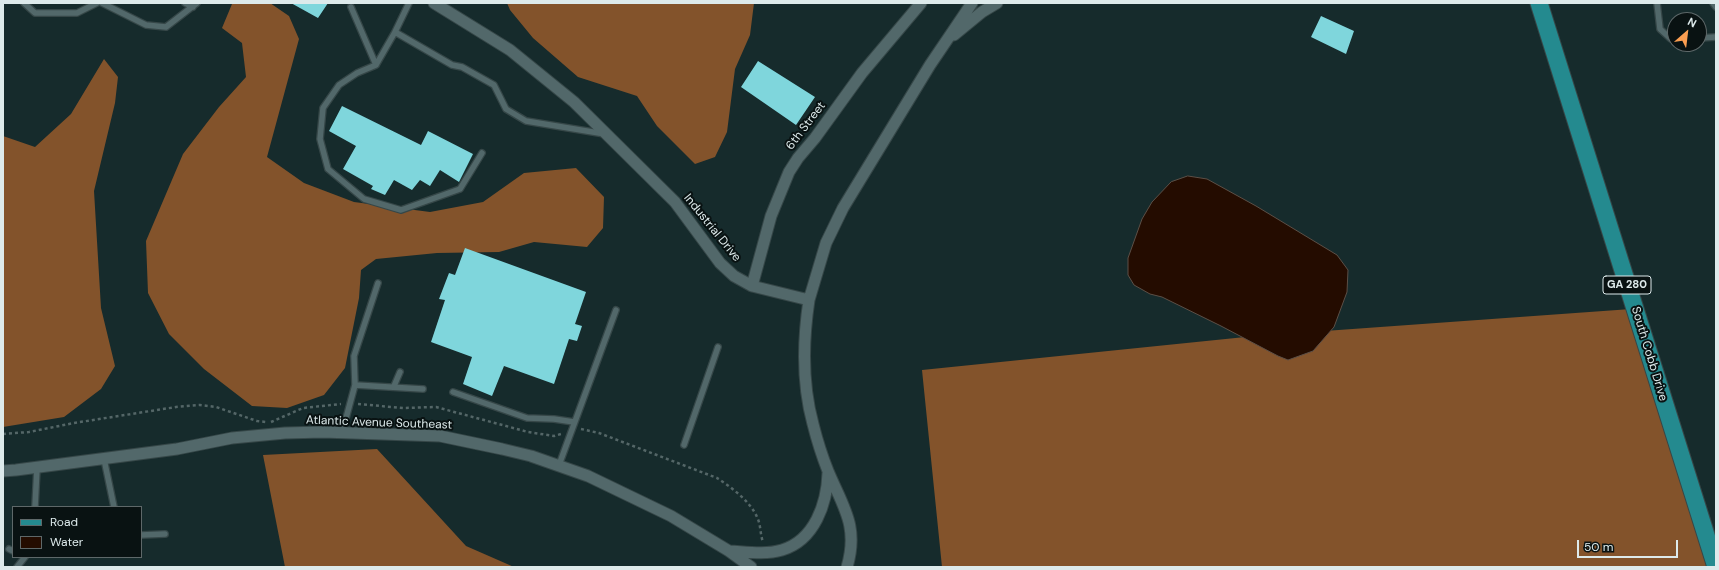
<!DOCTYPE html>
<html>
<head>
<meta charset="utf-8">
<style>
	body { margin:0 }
	#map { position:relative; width:1719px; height:570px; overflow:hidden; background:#162b2c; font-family:"DM Sans",sans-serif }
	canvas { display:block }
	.frame { position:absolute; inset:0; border:4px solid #ddeaeb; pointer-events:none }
	.legend { position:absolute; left:12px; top:506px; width:130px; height:52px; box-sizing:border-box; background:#091212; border:1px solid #5e6869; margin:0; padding:5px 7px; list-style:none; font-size:12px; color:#ddeaeb }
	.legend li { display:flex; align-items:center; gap:8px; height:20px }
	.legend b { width:20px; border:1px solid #5e6869 }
	.north { position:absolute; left:1667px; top:12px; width:40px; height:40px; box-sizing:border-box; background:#091212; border:1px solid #5e6869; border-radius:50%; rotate:28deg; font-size:11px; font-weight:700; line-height:16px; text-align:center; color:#ddeaeb }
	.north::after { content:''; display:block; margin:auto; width:14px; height:18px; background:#fb9e51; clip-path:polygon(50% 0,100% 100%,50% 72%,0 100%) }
	.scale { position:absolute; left:1577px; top:540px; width:101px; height:18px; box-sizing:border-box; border:2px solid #ddeaeb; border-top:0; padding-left:5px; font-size:12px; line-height:14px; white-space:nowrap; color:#ddeaeb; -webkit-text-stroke:3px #091212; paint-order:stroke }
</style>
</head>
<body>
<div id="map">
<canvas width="1719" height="570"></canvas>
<div class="frame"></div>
<ul class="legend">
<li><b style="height:5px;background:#248a8f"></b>Road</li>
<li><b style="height:11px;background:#240c00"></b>Water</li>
</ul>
<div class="north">N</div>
<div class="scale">50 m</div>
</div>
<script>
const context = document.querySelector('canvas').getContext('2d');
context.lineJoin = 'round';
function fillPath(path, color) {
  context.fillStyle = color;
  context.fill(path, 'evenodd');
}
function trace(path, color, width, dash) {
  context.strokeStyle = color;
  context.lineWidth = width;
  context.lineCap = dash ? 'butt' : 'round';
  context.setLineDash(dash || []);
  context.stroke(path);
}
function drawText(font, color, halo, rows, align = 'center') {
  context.font = font + ' "DM Sans",sans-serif';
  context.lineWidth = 4;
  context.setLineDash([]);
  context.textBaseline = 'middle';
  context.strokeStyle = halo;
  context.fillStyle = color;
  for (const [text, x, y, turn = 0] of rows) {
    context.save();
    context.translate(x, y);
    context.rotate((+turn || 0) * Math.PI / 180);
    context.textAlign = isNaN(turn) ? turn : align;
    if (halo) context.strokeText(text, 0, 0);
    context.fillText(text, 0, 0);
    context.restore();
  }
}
fillPath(new Path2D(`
	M 241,3 L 270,3 L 289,16 L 299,39 L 267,157 L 304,183 L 354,202 L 430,212 L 483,202 L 524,173 L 576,168 L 604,197 L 603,228 L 587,247 L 534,242 L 499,252 L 437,253 L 376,259 L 361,270 L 359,298 L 345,368 L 324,395 L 287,408 L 252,406 L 204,369 L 169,334 L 148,293 L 146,241 L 183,154 L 219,107 L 246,77 L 242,43 L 222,28 L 232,4 Z
	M 507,3 L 754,3 L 750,35 L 735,69 L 727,132 L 715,157 L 695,164 L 657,126 L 637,96 L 578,77 L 533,38 L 510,10 Z
	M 104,59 L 118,77 L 115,103 L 94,191 L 101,308 L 115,366 L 101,389 L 64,417 L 3,427 L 3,136 L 35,147 L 71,114 Z
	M 1631,309 L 1716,567 L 942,567 L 922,370 L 1255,336 Z
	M 377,449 L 466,546 L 514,567 L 285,567 L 263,455 Z`), '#83532b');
const water = new Path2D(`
	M 1188,176 L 1207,179 L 1256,206 L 1337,255 L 1348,270 L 1347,292 L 1334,327 L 1313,351 L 1288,360 L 1278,356 L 1221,326 L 1162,297 L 1150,294 L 1134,285 L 1128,275 L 1128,258 L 1142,219 L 1152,202 L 1171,182 Z`);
fillPath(water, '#240c00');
trace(water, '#5c4f46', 1);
fillPath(new Path2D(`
	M 291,3 L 328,3 L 318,18 Z
	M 1321,16 L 1354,31 L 1346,54 L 1311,37 Z
	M 758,61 L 815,97 L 796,125 L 741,87 Z
	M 342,106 L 421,145 L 428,131 L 473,154 L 459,182 L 440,170 L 430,186 L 420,180 L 412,190 L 394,180 L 385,195 L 371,189 L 373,186 L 343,169 L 356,146 L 329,131 Z
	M 465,248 L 586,292 L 575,324 L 582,326 L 577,341 L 569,339 L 554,384 L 504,366 L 492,396 L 463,384 L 472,357 L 431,342 L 445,300 L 439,299 L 449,273 L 455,275 Z`), '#7fd6dc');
const lane = new Path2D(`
	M 24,3 L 35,13 L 77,13 L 97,3
	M 102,3 L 146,25 L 166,27 L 197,3
	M 185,3 L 193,7
	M 409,3 L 395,32 L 452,65 L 462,67 L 494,85 L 506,109 L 526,121 L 605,134
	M 1657,3 L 1660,29 L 1671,39 L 1675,39
	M 1713,3 L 1716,7
	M 351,7 L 376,65
	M 395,32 L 376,65 L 357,73 L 339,85 L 323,108 L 320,139 L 328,169 L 364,199 L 401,210 L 460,189 L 482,153
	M 1699,38 L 1716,37
	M 355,385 L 423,389
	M 394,386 L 400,372
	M 453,392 L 527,418 L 554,419 L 574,422
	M 342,433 L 355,385 L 354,356 L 378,283
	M 684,445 L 718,347
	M 104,459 L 114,507
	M 559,465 L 616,310
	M 35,507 L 37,468
	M 141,535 L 165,534
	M 9,549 L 13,551
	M 17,567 L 25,557`);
const street = new Path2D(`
	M 434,3 L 510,50 L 574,102 L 675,202 L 720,263 L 734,276 L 752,286 L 809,300 C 803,340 802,384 813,424 C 817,440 822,456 828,471 C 843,507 859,526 847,567
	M 954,35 L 982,12 L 997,3
	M 752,286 L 771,216 L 789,172 L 798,158 L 815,138 L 862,73 L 921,3
	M 809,300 L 826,243 L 843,208 L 930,65 L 972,3
	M 3,471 L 16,470 L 177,449 L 232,438 L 285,433 L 323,432 L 440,436 L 502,449 L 531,456 L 588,476 L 671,516 L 729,551 L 751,567
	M 730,551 C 747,552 765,555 782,550 C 815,540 827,503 828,473`);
const primary = new Path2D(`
	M 1539,3 L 1716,567`);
trace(lane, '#364748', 8);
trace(street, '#364748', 13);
trace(primary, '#364748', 19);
trace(new Path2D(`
	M 358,404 L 403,408 L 436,407 L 528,432 L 554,436 L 561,434
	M 271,422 L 303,408 L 341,404
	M 581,429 L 599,433 L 717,478 C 731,487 750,501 757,517 C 761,525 760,534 763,542
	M 3,434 L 29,432 L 74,423 L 176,407 L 200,405 L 216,407 L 257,421 L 266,422`), '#546667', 2.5, [3, 3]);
trace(lane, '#52686a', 5.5);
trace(street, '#52686a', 11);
trace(primary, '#248a8f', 17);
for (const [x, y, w] of [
	[1627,285,48]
]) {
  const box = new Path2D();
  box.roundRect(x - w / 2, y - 9, w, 18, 3);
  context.fillStyle = '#091212';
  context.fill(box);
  trace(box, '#ddeaeb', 1);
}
drawText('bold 11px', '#ddeaeb', null, [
	["GA 280",1627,285]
]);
drawText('12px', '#ddeaeb', '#091212', [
	["6th Street",806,126,-53],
	["Industrial Drive",712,228,51],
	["South Cobb Drive",1649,354,73],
	["Atlantic Avenue Southeast",379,423,2]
]);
</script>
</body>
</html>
